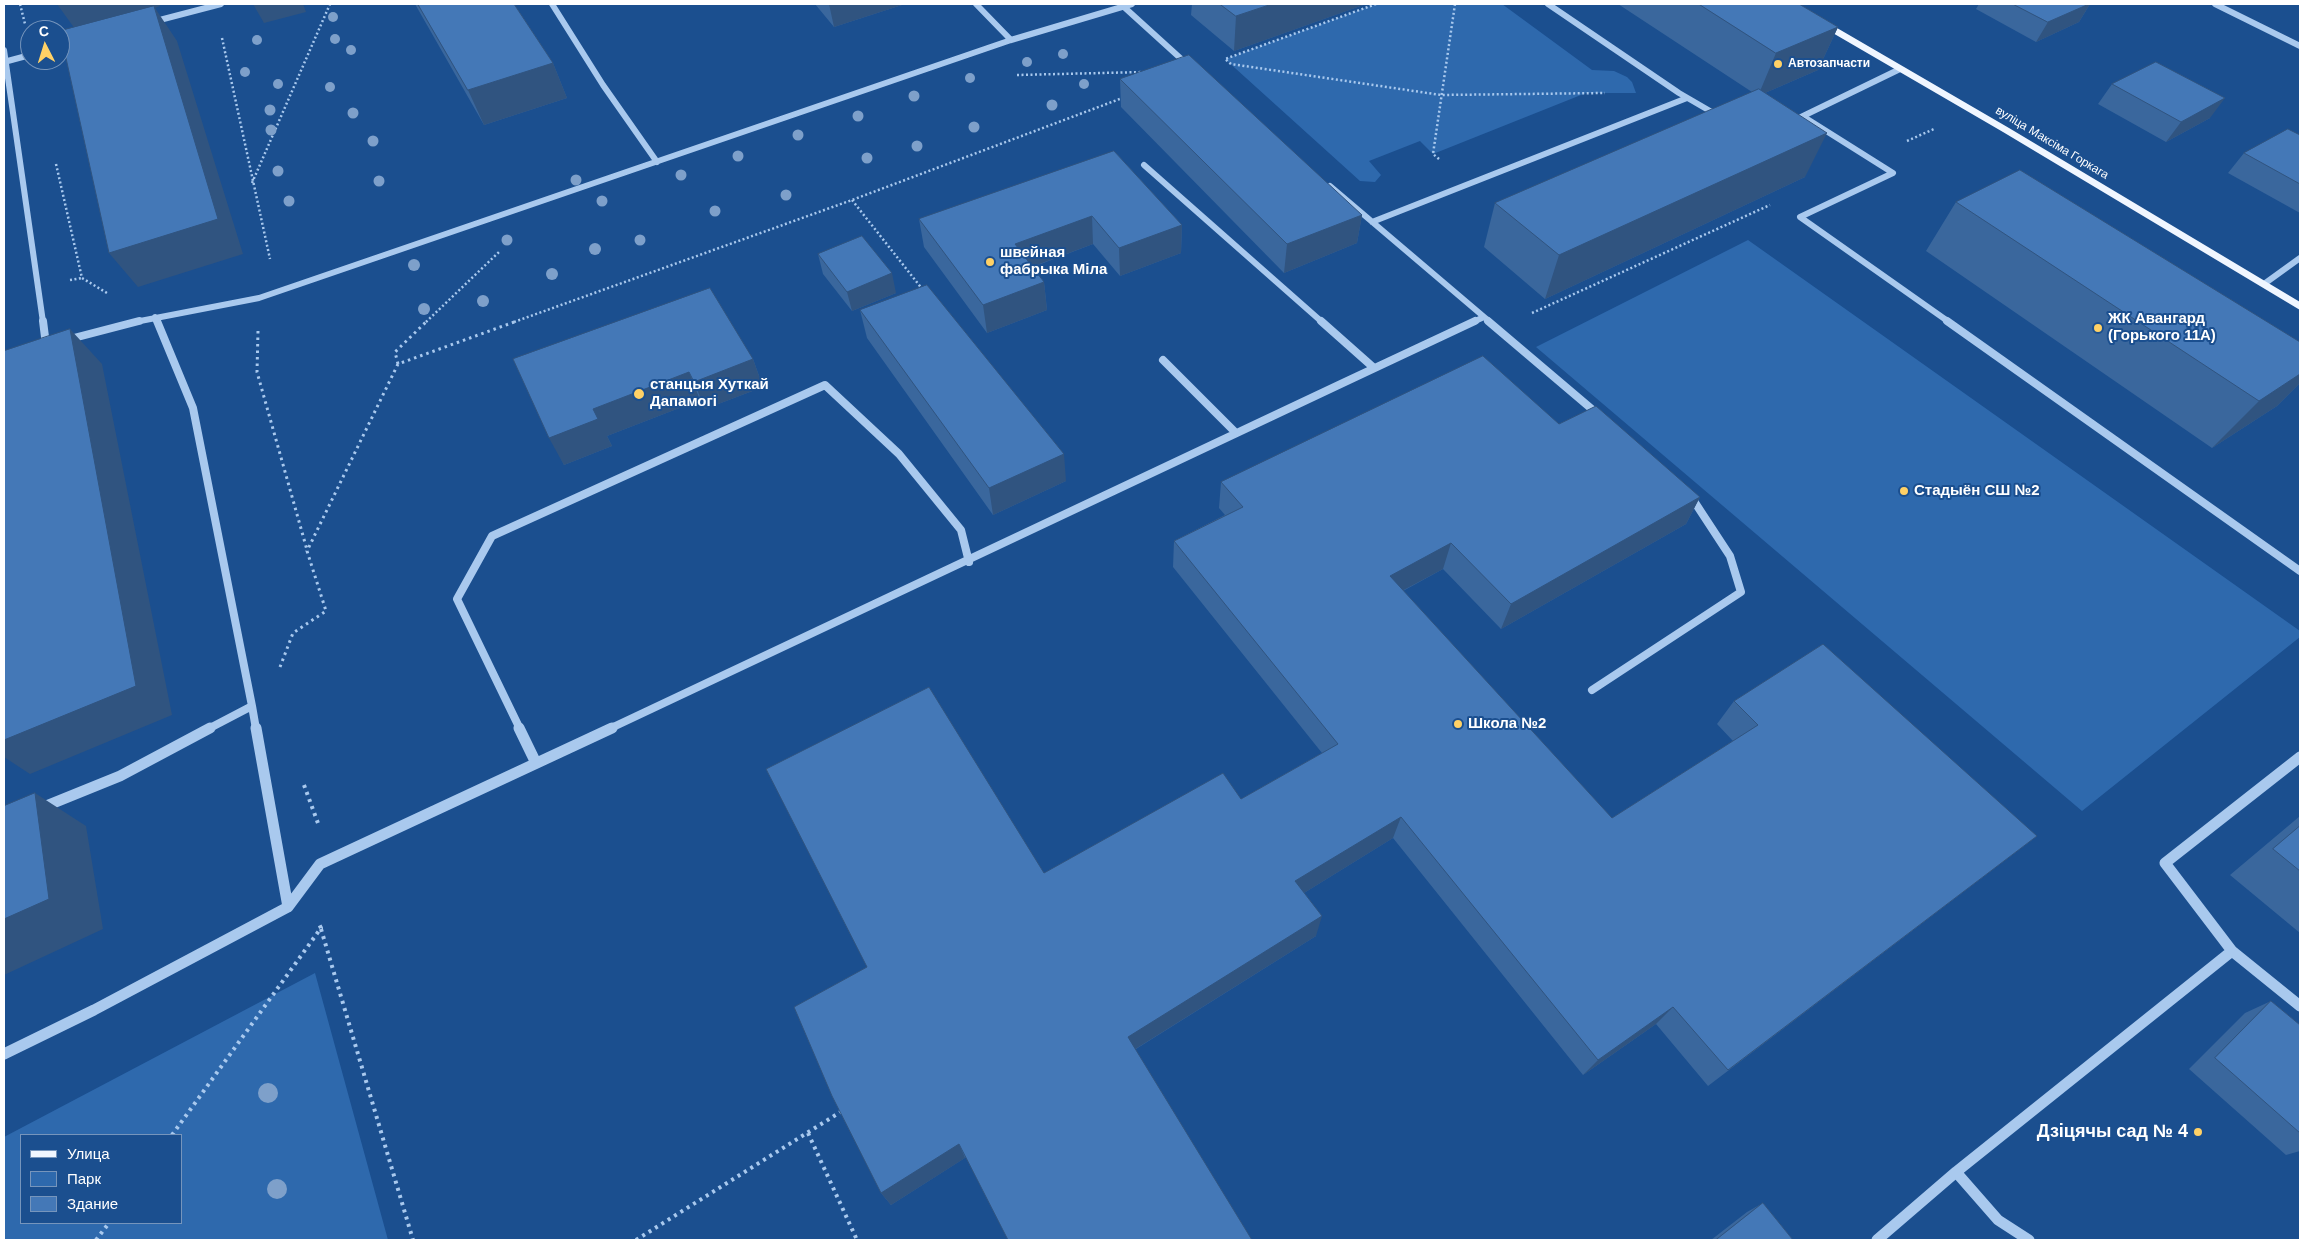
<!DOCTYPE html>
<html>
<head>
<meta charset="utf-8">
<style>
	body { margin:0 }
	#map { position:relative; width:2304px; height:1244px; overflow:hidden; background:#1b4f8f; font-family:Arial,sans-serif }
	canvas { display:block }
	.frame { position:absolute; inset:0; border:5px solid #fff; pointer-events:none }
	.legend { position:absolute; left:20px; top:1134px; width:162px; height:90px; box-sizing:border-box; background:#1b4f8f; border:1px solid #7695bc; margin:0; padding:6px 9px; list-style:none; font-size:15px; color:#fff }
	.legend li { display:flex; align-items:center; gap:10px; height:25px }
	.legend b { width:25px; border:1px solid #7695bc }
	.north { position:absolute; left:20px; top:20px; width:50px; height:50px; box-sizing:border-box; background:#1b4f8f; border:1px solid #7695bc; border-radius:50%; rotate:355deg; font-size:14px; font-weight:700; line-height:20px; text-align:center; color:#fff }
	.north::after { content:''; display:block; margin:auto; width:18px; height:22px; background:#ffd166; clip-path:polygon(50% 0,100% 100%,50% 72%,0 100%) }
</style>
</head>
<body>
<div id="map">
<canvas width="2304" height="1244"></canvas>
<div class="frame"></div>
<ul class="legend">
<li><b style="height:6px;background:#f0f6ff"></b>Улица</li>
<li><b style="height:14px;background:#2e69ad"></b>Парк</li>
<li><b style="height:14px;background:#4478b7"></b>Здание</li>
</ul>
<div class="north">С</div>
</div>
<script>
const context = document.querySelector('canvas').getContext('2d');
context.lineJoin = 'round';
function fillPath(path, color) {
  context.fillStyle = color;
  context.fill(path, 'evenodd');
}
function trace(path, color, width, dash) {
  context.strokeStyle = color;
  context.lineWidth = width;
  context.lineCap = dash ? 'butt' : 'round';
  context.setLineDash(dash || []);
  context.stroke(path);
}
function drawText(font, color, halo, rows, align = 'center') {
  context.font = font + ' Arial,sans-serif';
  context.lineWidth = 4;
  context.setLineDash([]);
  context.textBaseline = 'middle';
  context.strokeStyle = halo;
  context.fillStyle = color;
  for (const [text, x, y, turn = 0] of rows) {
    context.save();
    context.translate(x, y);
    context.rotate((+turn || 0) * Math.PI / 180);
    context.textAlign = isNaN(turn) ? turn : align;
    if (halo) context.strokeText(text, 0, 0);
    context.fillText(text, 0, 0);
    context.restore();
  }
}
fillPath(new Path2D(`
	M 1376,4 L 1502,4 L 1592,70 L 1614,71 L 1627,77 L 1632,82 L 1636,93 L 1586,93 L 1433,154 L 1420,141 L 1369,161 L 1381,175 L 1375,182 L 1360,181 L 1225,59 Z
	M 1748,240 L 2300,631 L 2300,637 L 2082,811 L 1536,347 Z
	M 315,973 L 388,1240 L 4,1240 L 4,1137 ZM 181,1135 L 181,1223 L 21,1223 L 21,1135 Z`), '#2e69ad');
trace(new Path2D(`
	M 20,4 L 25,24
	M 1376,4 L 1225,59 L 1231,64 L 1441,95 L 1605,93
	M 222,38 L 270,259
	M 1017,75 L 1144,72
	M 1907,141 L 1934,129
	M 1439,159 L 1433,154 L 1455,4
	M 56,164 L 82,278 L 107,293
	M 252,183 L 330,4
	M 852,200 L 923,290
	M 70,280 L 82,278
	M 1532,313 L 1770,205
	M 426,322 L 499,252
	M 514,322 L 852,200 L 1125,97`), '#a9c9ee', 2.5, [2, 2.5]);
trace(new Path2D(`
	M 258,331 L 257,372 L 307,550
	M 398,364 L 395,352 L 427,321
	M 280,667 L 293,633 L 326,611 L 307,551 L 398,364 L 517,321`), '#a9c9ee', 3, [2.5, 4]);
trace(new Path2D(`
	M 304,785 L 319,826
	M 321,929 L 413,1240
	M 808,1133 L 857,1240
	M 172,1135 L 321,928 L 319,924
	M 96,1240 L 109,1223
	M 636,1240 L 842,1111`), '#a9c9ee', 4, [3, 4.5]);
trace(new Path2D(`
	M 552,4 L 603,85 L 657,162
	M 976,4 L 1011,40
	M 1548,4 L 1679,93 L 1710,111 L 1720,114
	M 2215,4 L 2300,46
	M 1124,7 L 1189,66
	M 152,22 L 221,4
	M 4,50 L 43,322
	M 4,62 L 30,55
	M 1801,117 L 1900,69
	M 1804,117 L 1893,173 L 1800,217 L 1949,322
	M 1144,165 L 1322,322
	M 1330,186 L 1490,322
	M 1372,222 L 1687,98
	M 2264,284 L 2300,258
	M 155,317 L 157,322
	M 135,322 L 259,298 L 1011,40 L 1132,4
	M 1473,322 L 1484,317`), '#a9c9ee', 6);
trace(new Path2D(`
	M 43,321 L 46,345
	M 157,321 L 193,408 L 252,706 L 208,729
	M 1321,321 L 1374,368
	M 1488,321 L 1600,416
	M 1947,321 L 2300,571
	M 66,340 L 139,321
	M 1163,360 L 1236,433
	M 1592,690 L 1741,592 L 1730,556 L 1690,495
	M 252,706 L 256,729
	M 520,729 L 457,599 L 492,536 L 825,385 L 899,454 L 961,530 L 969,562
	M 609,729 C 899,595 1186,456 1475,321`), '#a9c9ee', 8);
trace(new Path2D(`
	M 256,728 L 288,907 L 320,864 L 612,728
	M 519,728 L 536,763
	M 41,808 L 120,776 L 210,728
	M 2232,951 L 2300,1006
	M 4,1054 L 94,1010 L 288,907
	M 1956,1172 L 1998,1220 L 2029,1240
	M 1877,1240 L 1956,1172 L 2232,951 L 2165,863 L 2300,757`), '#a9c9ee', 11);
fillPath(new Path2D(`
	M 1819,21 L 1825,21 L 2009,128 L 2300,302 L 2300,310 L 2003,132 L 1819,25 Z`), '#f0f6ff');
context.fillStyle = '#7ea0ca';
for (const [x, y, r] of [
	[333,17,5],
	[335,39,5],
	[257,40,5],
	[351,50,5],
	[1063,54,5],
	[1027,62,5],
	[245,72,5],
	[970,78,5],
	[278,84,5],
	[1084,84,5],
	[330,87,5],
	[914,96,5.5],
	[1052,105,5.5],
	[270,110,5.5],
	[353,113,5.5],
	[858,116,5.5],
	[974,127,5.5],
	[271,130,5.5],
	[798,135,5.5],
	[373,141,5.5],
	[917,146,5.5],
	[738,156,5.5],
	[867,158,5.5],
	[278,171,5.5],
	[681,175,5.5],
	[576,180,5.5],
	[379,181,5.5],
	[786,195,5.5],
	[289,201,5.5],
	[602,201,5.5],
	[715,211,5.5],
	[507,240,5.5],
	[640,240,5.5],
	[595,249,6],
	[414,265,6],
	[552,274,6],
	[483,301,6],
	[424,309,6],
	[268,1093,10],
	[277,1189,10]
]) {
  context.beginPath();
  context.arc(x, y, r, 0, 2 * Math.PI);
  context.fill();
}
fillPath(new Path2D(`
	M 415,4 L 514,4 L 553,63 L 567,98 L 484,125 Z
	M 815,4 L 905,4 L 834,27 Z
	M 1192,4 L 1366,4 L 1234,51 L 1191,15 Z
	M 1618,4 L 1799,4 L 1838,27 L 1818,70 L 1765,93 L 1805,177 L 1545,299 L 1484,247 L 1495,203 L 1752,92 Z
	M 1979,4 L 2090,4 L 2079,22 L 2036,42 L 1976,9 Z
	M 1120,79 L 1362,215 L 1357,243 L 1284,273 L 1121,107 Z
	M 2112,84 L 2210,118 L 2166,142 L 2098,104 Z
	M 2300,135 L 2300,213 L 2228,173 L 2244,153 Z
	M 1114,151 L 1182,225 L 1181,253 L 1120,276 L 1093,244 L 1033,267 L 1044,282 L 1047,310 L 987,333 L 924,247 L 919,219 Z
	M 1956,202 L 2300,342 L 2300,383 L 2277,406 L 2212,448 L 1926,251 Z
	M 818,254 L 896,293 L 852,311 L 823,274 Z
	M 860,310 L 1066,481 L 993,515 L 867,338 Z
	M 513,359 L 753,359 L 763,387 L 705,409 L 700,400 L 607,436 L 612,446 L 564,465 Z
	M 1559,424 L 1700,497 L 1686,524 L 1501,629 L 1443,569 L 1403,591 L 1612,818 L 1733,741 L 1717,724 L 1734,701 L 2037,836 L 1708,1086 L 1656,1024 L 1583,1075 L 1393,838 L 1304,893 L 1316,936 L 1136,1049 L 891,1205 L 881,1193 L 1044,873 L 1241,799 L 1322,753 L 1173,567 L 1174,541 L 1225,515 L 1219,508 L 1221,482 Z
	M 2300,816 L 2300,933 L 2230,875 Z
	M 2271,1001 L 2300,1025 L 2300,1151 L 2286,1155 L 2189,1069 L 2245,1013 Z
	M 1763,1203 L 1793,1240 L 1711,1240 L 1747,1212 Z`), '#3a679d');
fillPath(new Path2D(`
	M 57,4 L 159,4 L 160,6 L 155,8 L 177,41 L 243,254 L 138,287 L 109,253 L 75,29 Z
	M 253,4 L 303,4 L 306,12 L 264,23 Z
	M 829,4 L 905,4 L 834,27 Z
	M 1272,4 L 1366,4 L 1234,51 L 1236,16 Z
	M 2089,4 L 2090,4 L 2079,22 L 2036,42 L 2048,22 Z
	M 1838,27 L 1818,70 L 1758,96 L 1776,53 Z
	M 553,63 L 567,98 L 484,125 L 468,90 Z
	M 2225,98 L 2210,118 L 2166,142 L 2181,122 Z
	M 1827,133 L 1805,177 L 1545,299 L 1559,255 Z
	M 1362,215 L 1357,243 L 1284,273 L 1287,244 Z
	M 1092,216 L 1093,244 L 1018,272 L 1015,244 Z
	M 1182,225 L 1181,253 L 1120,276 L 1119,248 Z
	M 892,273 L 896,293 L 852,311 L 847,292 Z
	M 1044,282 L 1047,310 L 987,333 L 983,305 Z
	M 70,329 L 102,364 L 172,715 L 30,774 L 4,757 L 4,740 Z
	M 753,359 L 763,387 L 705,409 L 694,382 Z
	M 689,372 L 700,400 L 607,436 L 612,446 L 564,465 L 549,438 L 593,409 Z
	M 2300,374 L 2300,383 L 2277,406 L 2212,448 L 2259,401 Z
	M 1064,454 L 1066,481 L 993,515 L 989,488 Z
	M 1700,497 L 1686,524 L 1501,629 L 1511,604 Z
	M 1451,543 L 1443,569 L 1383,601 L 1390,576 Z
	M 35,793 L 86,826 L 103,929 L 4,975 L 4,919 Z
	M 1401,817 L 1393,838 L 1291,901 L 1295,881 Z
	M 1322,916 L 1316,936 L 1129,1053 L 1128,1037 Z
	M 1673,1007 L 1656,1024 L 1583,1075 L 1598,1060 Z
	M 959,1144 L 965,1158 L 891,1205 L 881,1193 Z`), '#305480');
const building = new Path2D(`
	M 418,4 L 514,4 L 553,63 L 468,90 Z
	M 1220,4 L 1272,4 L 1236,16 Z
	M 1699,4 L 1799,4 L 1838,27 L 1776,53 Z
	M 2013,4 L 2089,4 L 2048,22 Z
	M 154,6 L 218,219 L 109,253 L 60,31 Z
	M 1189,55 L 1362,215 L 1287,244 L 1120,79 Z
	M 2156,62 L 2225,98 L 2181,122 L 2112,84 Z
	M 1759,89 L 1827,133 L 1559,255 L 1495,203 Z
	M 2288,129 L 2300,135 L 2300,184 L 2244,153 Z
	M 1114,151 L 1182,225 L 1119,248 L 1092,216 L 1015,244 L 1044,282 L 983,305 L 919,219 Z
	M 2020,170 L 2300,342 L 2300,374 L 2259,401 L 1956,202 Z
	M 862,236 L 892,273 L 847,292 L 818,254 Z
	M 927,285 L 1064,454 L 989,488 L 860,310 Z
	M 710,288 L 753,359 L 694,382 L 689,372 L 593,409 L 598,419 L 549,438 L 513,359 Z
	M 70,329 L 136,686 L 4,740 L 4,351 Z
	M 1483,356 L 1559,424 L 1596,406 L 1700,497 L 1511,604 L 1451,543 L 1390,576 L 1612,818 L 1758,725 L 1734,701 L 1823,644 L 2037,836 L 1728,1070 L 1673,1007 L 1598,1060 L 1401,817 L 1295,881 L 1322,916 L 1128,1037 L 1252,1240 L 1008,1240 L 959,1144 L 881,1193 L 832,1096 L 794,1007 L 867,967 L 766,769 L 929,687 L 1044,873 L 1223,773 L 1241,799 L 1338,744 L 1174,541 L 1243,507 L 1221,482 Z
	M 35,793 L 49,899 L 4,919 L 4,806 Z
	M 2300,826 L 2300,871 L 2273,849 Z
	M 2271,1001 L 2300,1025 L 2300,1133 L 2215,1058 Z
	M 1763,1203 L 1793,1240 L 1716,1240 Z`);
fillPath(building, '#4478b7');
trace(building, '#305480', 1);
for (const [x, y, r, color] of [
	[1778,64,5,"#ffd166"],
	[990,262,5,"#ffd166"],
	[2098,328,5,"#ffd166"],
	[639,394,6,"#ffd166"],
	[1904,491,5,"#ffd166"],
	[1458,724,5,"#ffd166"],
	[2198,1132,5,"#ffd166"]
]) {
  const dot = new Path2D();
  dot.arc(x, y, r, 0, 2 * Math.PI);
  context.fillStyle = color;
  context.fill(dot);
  trace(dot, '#1b4f8f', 2);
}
drawText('bold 12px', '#fff', '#1b4f8f', [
	["Автозапчасти",1788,64]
], 'left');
drawText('12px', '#fff', '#1b4f8f', [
	["вуліца Максіма Горкага",2052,143,31]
]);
drawText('bold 15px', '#fff', '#1b4f8f', [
	["швейная",1000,253],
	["фабрыка Міла",1000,270],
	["ЖК Авангард",2108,319],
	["(Горького 11А)",2108,336],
	["станцыя Хуткай",650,385],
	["Дапамогі",650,402],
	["Стадыён СШ №2",1914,491],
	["Школа №2",1468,724]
], 'left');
drawText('bold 18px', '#fff', '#1b4f8f', [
	["Дзіцячы сад № 4",2188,1132]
], 'right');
</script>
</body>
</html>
